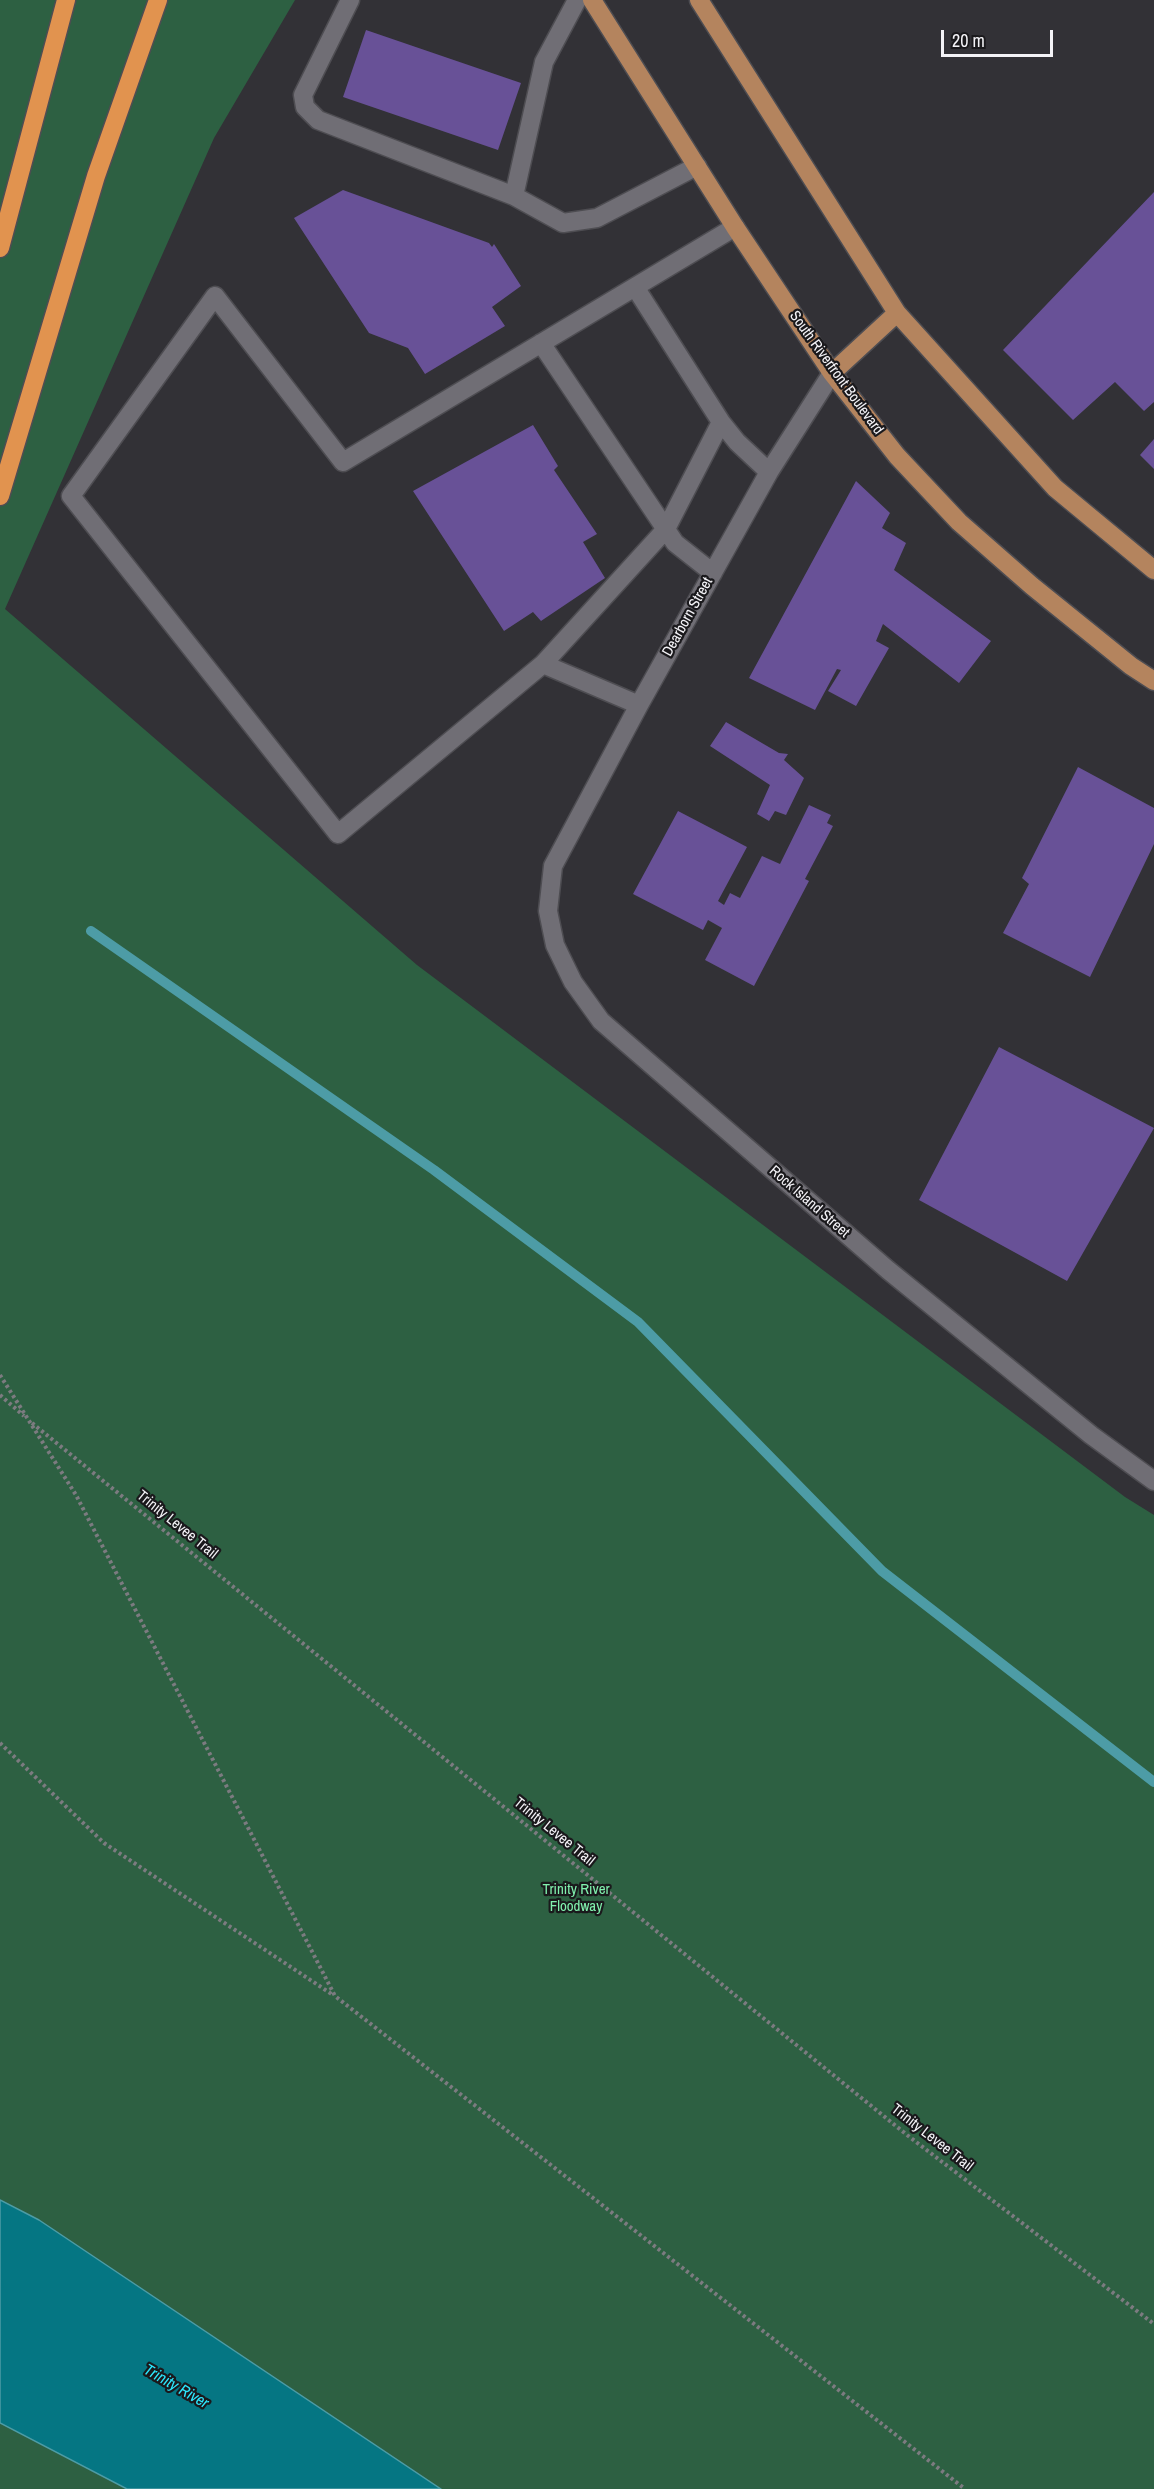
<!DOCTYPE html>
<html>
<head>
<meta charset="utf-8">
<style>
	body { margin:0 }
	#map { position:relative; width:1154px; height:2489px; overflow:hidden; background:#323136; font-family:"Archivo Narrow",sans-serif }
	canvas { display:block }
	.scale { position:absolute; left:941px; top:30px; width:112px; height:27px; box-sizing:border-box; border:3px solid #f4f3f7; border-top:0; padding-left:8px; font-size:18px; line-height:21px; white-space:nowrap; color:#f4f3f7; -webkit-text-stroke:4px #1a191c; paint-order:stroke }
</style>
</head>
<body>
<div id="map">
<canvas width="1154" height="2489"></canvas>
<div class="scale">20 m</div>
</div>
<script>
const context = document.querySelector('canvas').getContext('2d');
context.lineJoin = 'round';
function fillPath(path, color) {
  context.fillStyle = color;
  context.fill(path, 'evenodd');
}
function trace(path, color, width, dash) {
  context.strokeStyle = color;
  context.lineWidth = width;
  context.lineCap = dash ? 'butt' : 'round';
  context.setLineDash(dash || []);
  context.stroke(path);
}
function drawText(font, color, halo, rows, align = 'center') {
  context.font = font + ' "Archivo Narrow",sans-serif';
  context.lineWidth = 4.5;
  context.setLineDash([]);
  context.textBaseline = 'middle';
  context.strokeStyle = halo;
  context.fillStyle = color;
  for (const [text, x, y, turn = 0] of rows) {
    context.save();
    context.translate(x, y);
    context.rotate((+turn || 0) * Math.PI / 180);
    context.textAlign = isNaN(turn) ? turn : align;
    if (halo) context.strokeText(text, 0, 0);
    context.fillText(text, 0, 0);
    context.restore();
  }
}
fillPath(new Path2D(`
	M 0,0 L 295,0 L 214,138 L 5,609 L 417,965 L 1125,1497 L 1154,1515 L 1154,2489 L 0,2489 Z`), '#2d6042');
const water = new Path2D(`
	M 0,2200 L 39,2220 L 441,2489 L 127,2489 L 0,2423 Z`);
fillPath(water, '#057683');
trace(water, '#4d9ca6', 1.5);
trace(new Path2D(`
	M 91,931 L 434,1170 L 638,1322 L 882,1571 L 1154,1782`), '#4d9ca6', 10);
fillPath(new Path2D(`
	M 366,30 L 521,83 L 498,150 L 343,97 Z
	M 343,190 L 489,243 L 492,247 L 494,244 L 521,286 L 492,307 L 505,326 L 425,374 L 408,348 L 369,333 L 294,218 Z
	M 1154,192 L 1154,402 L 1144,411 L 1115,382 L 1073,420 L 1003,350 Z
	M 533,425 L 558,466 L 554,470 L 597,534 L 583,542 L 605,578 L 541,621 L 533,612 L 504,631 L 413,491 Z
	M 1154,439 L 1154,469 L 1140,455 Z
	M 856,481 L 890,513 L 882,528 L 906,543 L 894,570 L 991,641 L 959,683 L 883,624 L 876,641 L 889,648 L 856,706 L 828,691 L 841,670 L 837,669 L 815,710 L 749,678 Z
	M 726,722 L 779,753 L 788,754 L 784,760 L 804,778 L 786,815 L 775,811 L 769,821 L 757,814 L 770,785 L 710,746 Z
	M 1078,767 L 1154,808 L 1154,844 L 1090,977 L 1003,933 L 1029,884 L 1022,878 Z
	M 809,805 L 831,815 L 827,823 L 833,826 L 805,879 L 809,881 L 754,986 L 705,960 L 722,928 L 708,920 L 703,930 L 633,894 L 678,811 L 747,847 L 718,901 L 724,905 L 730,893 L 740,898 L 762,856 L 780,864 Z
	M 999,1047 L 1154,1128 L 1067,1281 L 919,1200 Z`), '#685197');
const minor = new Path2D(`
	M 350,0 L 303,95 L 305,107 L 318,120 L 514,196 L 563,223 L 597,218 L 697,166
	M 514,196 L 544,62 L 577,0
	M 541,343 L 675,543 L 713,573
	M 832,373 L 769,472 L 639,705 L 553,866 L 548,911 L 555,945 L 573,982 L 601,1021 L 888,1270 L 1091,1435 L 1154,1481
	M 721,422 L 737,442 L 769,472
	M 543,664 L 666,529 L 721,422 L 635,287
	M 639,705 L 543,664 L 338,834 L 71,496 L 215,296 L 343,462 L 735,227`);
const major = new Path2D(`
	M 592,0 L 735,227 L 832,373 L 897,456 L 959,522 L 1032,586 L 1131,666 L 1154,681
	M 699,0 L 897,313 L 1055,488 L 1154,570
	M 832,373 L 897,313`);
const highway = new Path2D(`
	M 0,248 L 66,0
	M 0,496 L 96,176 L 158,0`);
trace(minor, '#4e4d52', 21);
trace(major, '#4e4d52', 21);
trace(highway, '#4e4d52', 21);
trace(new Path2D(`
	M 0,1375 L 76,1495 L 335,1996 L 965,2489
	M 0,1395 L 24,1416
	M 32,1423 L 907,2135 L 1154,2324
	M 0,1743 L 104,1843 L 333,1995`), '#7c7b80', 4, [3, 3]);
trace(minor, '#706e75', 18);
trace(major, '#b4845e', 18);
trace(highway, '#e1934f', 18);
drawText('15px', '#f4f3f7', '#1a191c', [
	["South Riverfront Boulevard",836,373,54],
	["Dearborn Street",688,617,-61],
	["Rock Island Street",809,1202,41],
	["Trinity Levee Trail",177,1525,39],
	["Trinity Levee Trail",554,1832,39],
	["Trinity Levee Trail",932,2138,38]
]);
drawText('15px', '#81f1ae', '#1a191c', [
	["Trinity River",576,1890],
	["Floodway",576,1907]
]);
drawText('italic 16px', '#2ce8fe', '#1a191c', [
	["Trinity River",176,2387,30]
]);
</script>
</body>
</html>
